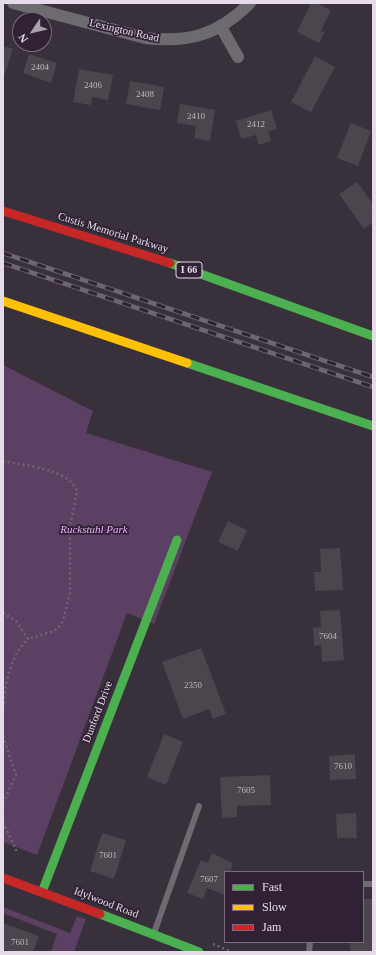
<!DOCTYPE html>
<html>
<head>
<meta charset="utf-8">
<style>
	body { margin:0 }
	#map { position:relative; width:376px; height:955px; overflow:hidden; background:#38303b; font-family:"Times New Roman",serif }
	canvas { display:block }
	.frame { position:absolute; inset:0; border:4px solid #e6dce9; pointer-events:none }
	.legend { position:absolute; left:224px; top:871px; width:140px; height:72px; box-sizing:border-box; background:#302234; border:1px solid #796c7c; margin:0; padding:5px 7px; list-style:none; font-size:12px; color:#e6dce9 }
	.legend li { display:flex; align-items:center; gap:8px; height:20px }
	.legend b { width:20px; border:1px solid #796c7c }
	.north { position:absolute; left:12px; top:12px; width:40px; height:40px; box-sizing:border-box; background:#302234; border:1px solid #796c7c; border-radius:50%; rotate:235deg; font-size:11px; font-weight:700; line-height:16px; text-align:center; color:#e6dce9 }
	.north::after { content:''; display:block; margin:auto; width:14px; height:18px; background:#a9a0ac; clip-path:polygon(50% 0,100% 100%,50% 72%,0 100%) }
</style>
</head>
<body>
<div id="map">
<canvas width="376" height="955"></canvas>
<div class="frame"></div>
<ul class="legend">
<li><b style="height:5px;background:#4caf50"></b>Fast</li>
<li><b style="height:5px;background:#ffc107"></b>Slow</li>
<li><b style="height:5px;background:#c62828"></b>Jam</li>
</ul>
<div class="north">N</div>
</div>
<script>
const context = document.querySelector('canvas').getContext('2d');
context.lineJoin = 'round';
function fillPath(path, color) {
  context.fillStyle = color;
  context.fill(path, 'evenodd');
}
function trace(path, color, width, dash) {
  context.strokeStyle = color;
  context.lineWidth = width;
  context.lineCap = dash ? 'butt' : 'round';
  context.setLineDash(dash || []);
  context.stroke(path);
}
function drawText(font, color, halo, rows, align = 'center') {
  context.font = font + ' "Times New Roman",serif';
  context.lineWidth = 3.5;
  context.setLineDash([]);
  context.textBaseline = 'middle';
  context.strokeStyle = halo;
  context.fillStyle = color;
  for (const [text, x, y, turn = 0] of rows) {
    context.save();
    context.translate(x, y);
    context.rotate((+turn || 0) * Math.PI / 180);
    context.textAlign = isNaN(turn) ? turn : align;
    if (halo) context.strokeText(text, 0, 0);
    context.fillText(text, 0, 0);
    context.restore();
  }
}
fillPath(new Path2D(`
	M 3,365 L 93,411 L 86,433 L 212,472 L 154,624 L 127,613 L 37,855 L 3,842 Z
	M 3,907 L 70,933 L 77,916 L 86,919 L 74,952 L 51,952 L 57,934 L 3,913 Z`), '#5b4064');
fillPath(new Path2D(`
	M 311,3 L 316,3 L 331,10 L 321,31 L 325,32 L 319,43 L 297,32 Z
	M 3,46 L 13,49 L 3,79 Z
	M 29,54 L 57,63 L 51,83 L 23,73 Z
	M 315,56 L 335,67 L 311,112 L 291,102 Z
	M 79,69 L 113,75 L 108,100 L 92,97 L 91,105 L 73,102 Z
	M 130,81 L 164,87 L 160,110 L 126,104 Z
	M 180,104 L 215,110 L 210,141 L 194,138 L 196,126 L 177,123 Z
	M 271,110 L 277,129 L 268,131 L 271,141 L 259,145 L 256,135 L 241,139 L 236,121 Z
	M 351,123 L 371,131 L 358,166 L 337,158 Z
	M 357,182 L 373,204 L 373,222 L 364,229 L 339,194 Z
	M 228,521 L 247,530 L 238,551 L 218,542 Z
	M 340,548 L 343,590 L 315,591 L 314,572 L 321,572 L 320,549 Z
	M 340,610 L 344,660 L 322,662 L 321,645 L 314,646 L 313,628 L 321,627 L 320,611 Z
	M 201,648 L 226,714 L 213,719 L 209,709 L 183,719 L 162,662 Z
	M 164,734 L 183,742 L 166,785 L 147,777 Z
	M 355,754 L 356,779 L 330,780 L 329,756 Z
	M 270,775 L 271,805 L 237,806 L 237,817 L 222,818 L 220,777 Z
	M 356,813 L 357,838 L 337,838 L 336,814 Z
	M 102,833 L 126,840 L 114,879 L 90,871 Z
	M 212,853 L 233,863 L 230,872 L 225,872 L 225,895 L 207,888 L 203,899 L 187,893 L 201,860 L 208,863 Z
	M 363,899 L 373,899 L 373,952 L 350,952 L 350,942 L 363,942 Z
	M 3,923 L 39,936 L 33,952 L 11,952 L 3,949 Z`), '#4b454d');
trace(new Path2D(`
	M 3,461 C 24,466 68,468 77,491 L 70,526 L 70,593 L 63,620 L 59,627 L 54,631 L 28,639
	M 3,613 L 16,621 L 28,639 C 14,652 7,674 5,693 C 4,699 4,705 3,711
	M 3,736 L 16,775 L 3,803
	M 3,822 L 18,854
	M 213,944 L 232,952`), '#6b676d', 2.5, [2, 3]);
trace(new Path2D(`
	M 363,884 L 373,884
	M 154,933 L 199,806
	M 309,952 L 310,942`), '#6e6b70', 6);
trace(new Path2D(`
	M 13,3 L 145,38 C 189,43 218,35 250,3
	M 221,27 L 238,57`), '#6e6b70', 12);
trace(new Path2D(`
	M 170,263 L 373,336
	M 187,363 L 373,426
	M 42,892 L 177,540
	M 100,914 L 199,952`), '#4caf50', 9);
trace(new Path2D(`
	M 3,301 L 187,363`), '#ffc107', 9);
trace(new Path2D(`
	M 3,211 L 170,263
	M 3,878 L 100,914`), '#c62828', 9);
const rail = new Path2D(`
	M 3,253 L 373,377
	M 3,263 L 373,387`);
trace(rail, '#6b676d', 4.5);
trace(rail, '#302234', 3, [9]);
drawText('9px', '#bfb6c2', null, [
	["2404",40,68],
	["2406",93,86],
	["2408",145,95],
	["2410",196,117],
	["2412",256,125],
	["7604",328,637],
	["2350",193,686],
	["7610",343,767],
	["7605",246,791],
	["7601",108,856],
	["7607",209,880],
	["7601",20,943]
]);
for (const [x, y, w] of [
	[189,270,26]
]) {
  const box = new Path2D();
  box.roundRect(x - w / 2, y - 8, w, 16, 3);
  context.fillStyle = '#302234';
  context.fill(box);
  trace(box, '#e6dce9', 1);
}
drawText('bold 10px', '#e6dce9', null, [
	["I 66",189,270]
]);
drawText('11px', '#e6dce9', '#302234', [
	["Lexington Road",124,31,13],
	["Custis Memorial Parkway",113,233,17],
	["Dunford Drive",98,712,-69],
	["Idylwood Road",106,903,21]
]);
drawText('italic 11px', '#ebb1fe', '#302234', [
	["Ruckstuhl Park",94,530]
]);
</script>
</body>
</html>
